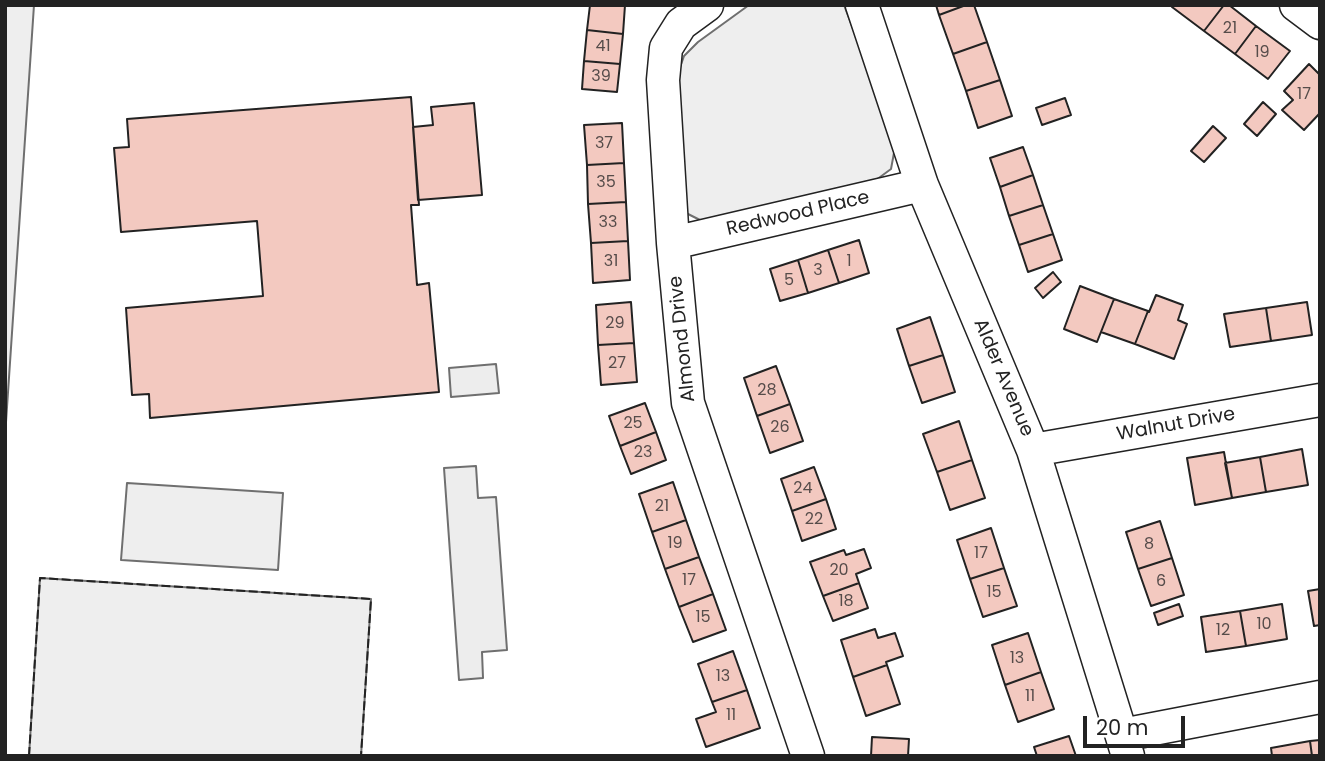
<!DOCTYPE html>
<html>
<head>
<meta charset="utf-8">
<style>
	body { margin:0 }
	#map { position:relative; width:1325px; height:761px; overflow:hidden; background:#fff; font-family:Poppins,sans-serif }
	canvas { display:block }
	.frame { position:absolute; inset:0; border:7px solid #222; pointer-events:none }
	.scale { position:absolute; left:1083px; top:716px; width:102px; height:32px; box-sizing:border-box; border:4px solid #222; border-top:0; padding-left:9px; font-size:21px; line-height:24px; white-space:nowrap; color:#222; -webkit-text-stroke:5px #fff; paint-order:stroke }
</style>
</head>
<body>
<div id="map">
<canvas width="1325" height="761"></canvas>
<div class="frame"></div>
<div class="scale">20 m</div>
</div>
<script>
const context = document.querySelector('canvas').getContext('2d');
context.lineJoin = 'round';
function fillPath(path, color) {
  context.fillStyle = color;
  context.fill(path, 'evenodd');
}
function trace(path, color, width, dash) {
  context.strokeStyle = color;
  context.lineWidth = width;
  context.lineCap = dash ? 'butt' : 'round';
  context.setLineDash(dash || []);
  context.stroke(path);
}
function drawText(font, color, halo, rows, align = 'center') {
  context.font = font + ' Poppins,sans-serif';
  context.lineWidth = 5;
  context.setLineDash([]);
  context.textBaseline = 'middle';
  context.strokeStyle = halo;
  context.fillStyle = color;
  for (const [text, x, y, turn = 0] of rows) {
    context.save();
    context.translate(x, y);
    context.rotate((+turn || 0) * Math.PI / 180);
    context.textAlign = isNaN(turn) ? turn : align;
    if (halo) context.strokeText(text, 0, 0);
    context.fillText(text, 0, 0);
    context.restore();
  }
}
const green = new Path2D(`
	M 5,5 L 34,5 L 5,437 Z
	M 749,5 L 844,5 L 896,142 L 891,169 L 872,183 L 702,221 L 686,213 L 676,79 L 684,56 L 698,42 Z
	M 127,483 L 283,493 L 278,570 L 121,560 Z
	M 40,578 L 371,599 L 361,756 L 29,756 Z`);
fillPath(green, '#eee');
trace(green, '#6f6f6f', 2);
const parking = new Path2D(`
	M 496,364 L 499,393 L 451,397 L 449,368 Z
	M 476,466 L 478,498 L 496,497 L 507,650 L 482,652 L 483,678 L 459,680 L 444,468 Z`);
fillPath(parking, '#ededed');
trace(parking, '#6f6f6f', 2);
const building = new Path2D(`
	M 590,5 L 625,5 L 623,34 L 587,30 Z
	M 936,5 L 966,5 L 939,15 Z
	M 966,5 L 974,5 L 987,42 L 953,54 L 939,15 Z
	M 1173,5 L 1224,5 L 1204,31 L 1172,7 Z
	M 1224,5 L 1229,5 L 1256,26 L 1235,54 L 1204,31 Z
	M 1256,26 L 1290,51 L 1268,79 L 1235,54 Z
	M 587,30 L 623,34 L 620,64 L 584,61 Z
	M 987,42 L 1000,80 L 966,91 L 953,54 Z
	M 584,61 L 620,64 L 617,92 L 582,89 Z
	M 1309,64 L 1320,75 L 1320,113 L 1304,130 L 1282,110 L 1293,100 L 1284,91 Z
	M 1000,80 L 1012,116 L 978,128 L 966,91 Z
	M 411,97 L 419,205 L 411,205 L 417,285 L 429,283 L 439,392 L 150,418 L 149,394 L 132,395 L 126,308 L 263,296 L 257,221 L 121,232 L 114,148 L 129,147 L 127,119 Z
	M 1065,98 L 1071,115 L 1042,125 L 1036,108 Z
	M 1263,102 L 1276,114 L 1257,136 L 1244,124 Z
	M 474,103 L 482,195 L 418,200 L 413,127 L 433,125 L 431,107 Z
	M 622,123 L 624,163 L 587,165 L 584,125 Z
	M 1213,126 L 1226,138 L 1204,162 L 1191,151 Z
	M 1023,147 L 1033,175 L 1000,187 L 990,158 Z
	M 624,163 L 626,202 L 588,204 L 587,165 Z
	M 1033,175 L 1043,205 L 1009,216 L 1000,187 Z
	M 626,202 L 628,241 L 591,243 L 588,204 Z
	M 1043,205 L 1053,234 L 1019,245 L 1009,216 Z
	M 1053,234 L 1062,260 L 1028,272 L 1019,245 Z
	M 859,240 L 869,273 L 839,283 L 828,250 Z
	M 628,241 L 630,280 L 593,283 L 591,243 Z
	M 828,250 L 839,283 L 808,293 L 798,260 Z
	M 798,260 L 808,293 L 780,301 L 770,269 Z
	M 1053,272 L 1061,282 L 1043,298 L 1035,288 Z
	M 1080,286 L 1114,299 L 1097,342 L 1064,329 Z
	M 1156,295 L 1183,305 L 1178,320 L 1187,324 L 1174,359 L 1135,344 L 1148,311 L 1149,312 Z
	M 1114,299 L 1148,311 L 1135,344 L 1101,332 Z
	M 631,302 L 634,343 L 598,345 L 596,305 Z
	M 1307,302 L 1312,335 L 1271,341 L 1266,308 Z
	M 1266,308 L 1271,341 L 1230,347 L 1224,314 Z
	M 930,317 L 943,355 L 909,366 L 897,329 Z
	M 634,343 L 637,382 L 601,385 L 598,345 Z
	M 943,355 L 955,392 L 922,403 L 909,366 Z
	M 776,366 L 790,404 L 757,416 L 744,378 Z
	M 645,403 L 656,432 L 620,446 L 609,416 Z
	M 790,404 L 803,441 L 770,453 L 757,416 Z
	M 959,421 L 972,460 L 937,472 L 923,434 Z
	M 656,432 L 666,460 L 631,474 L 620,446 Z
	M 1302,449 L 1308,485 L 1266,492 L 1260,457 Z
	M 1224,452 L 1232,498 L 1195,505 L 1187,458 Z
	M 1260,457 L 1266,492 L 1232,498 L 1225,463 Z
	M 972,460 L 985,498 L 950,510 L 937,472 Z
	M 814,467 L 826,499 L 792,511 L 781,479 Z
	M 673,482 L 686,520 L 652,532 L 639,494 Z
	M 826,499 L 836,529 L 802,541 L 792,511 Z
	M 686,520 L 699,557 L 665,569 L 652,532 Z
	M 1160,521 L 1172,558 L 1138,569 L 1126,532 Z
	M 991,528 L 1004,568 L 970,579 L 957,540 Z
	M 864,549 L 871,568 L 856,574 L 859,583 L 823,596 L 810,562 L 844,550 L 846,555 Z
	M 699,557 L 713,594 L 679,607 L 665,569 Z
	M 1172,558 L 1184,595 L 1151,606 L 1138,569 Z
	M 1004,568 L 1017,606 L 983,617 L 970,579 Z
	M 859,583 L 868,608 L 833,621 L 823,596 Z
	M 1320,589 L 1320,625 L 1314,626 L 1308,591 Z
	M 713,594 L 726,630 L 693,642 L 679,607 Z
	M 1179,604 L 1183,616 L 1158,625 L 1154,613 Z
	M 1282,604 L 1287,639 L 1246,646 L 1240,611 Z
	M 1240,611 L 1246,646 L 1206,652 L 1201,617 Z
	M 875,629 L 878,638 L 895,633 L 903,656 L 886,662 L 887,665 L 853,677 L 841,640 Z
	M 1028,633 L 1041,672 L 1005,685 L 992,645 Z
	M 733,651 L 747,690 L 712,702 L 698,664 Z
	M 887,665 L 900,704 L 866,716 L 853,677 Z
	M 1041,672 L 1054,709 L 1018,722 L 1005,685 Z
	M 747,690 L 760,728 L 706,747 L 696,719 L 716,712 L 712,702 Z
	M 1069,736 L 1076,756 L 1037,756 L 1034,747 Z
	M 872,737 L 909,739 L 908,756 L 871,756 Z
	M 1320,740 L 1320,756 L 1312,756 L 1310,741 Z
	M 1310,741 L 1312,756 L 1272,756 L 1271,748 Z`);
fillPath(building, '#f3c9c0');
trace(building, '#222', 2);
const minor = new Path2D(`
	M 707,5 L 681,24 L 666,48 L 663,80 L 673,243 L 688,403 L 808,756
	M 862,5 L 922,185 L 1033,450 L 1128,756
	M 1296,5 L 1320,23
	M 673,243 L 922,185
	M 1033,450 L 1320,400
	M 1122,735 L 1320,697`);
trace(minor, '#222', 35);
trace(minor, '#fff', 32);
trace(new Path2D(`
	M 29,756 L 40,578 L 371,599 L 361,756`), '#222', 2, [9, 3.5]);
drawText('16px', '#564c4a', null, [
	["21",1230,29],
	["41",603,47],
	["19",1262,53],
	["39",601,77],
	["17",1304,95],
	["37",604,144],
	["35",606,183],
	["33",608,223],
	["31",611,262],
	["1",849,262],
	["3",818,271],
	["5",789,281],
	["29",615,324],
	["27",617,364],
	["28",767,391],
	["25",633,424],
	["26",780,428],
	["23",643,453],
	["24",803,489],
	["21",662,507],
	["22",814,520],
	["19",675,544],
	["8",1149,545],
	["17",981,554],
	["20",839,571],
	["17",689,581],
	["6",1161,582],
	["15",994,593],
	["18",846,602],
	["15",703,618],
	["10",1264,625],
	["12",1223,631],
	["13",1017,659],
	["13",723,677],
	["11",1030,697],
	["11",731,716]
]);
drawText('19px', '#222', '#fff', [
	["Redwood Place",798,214,-13],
	["Almond Drive",683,339,-96],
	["Alder Avenue",1003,378,67],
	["Walnut Drive",1176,425,-10]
]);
</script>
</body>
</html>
